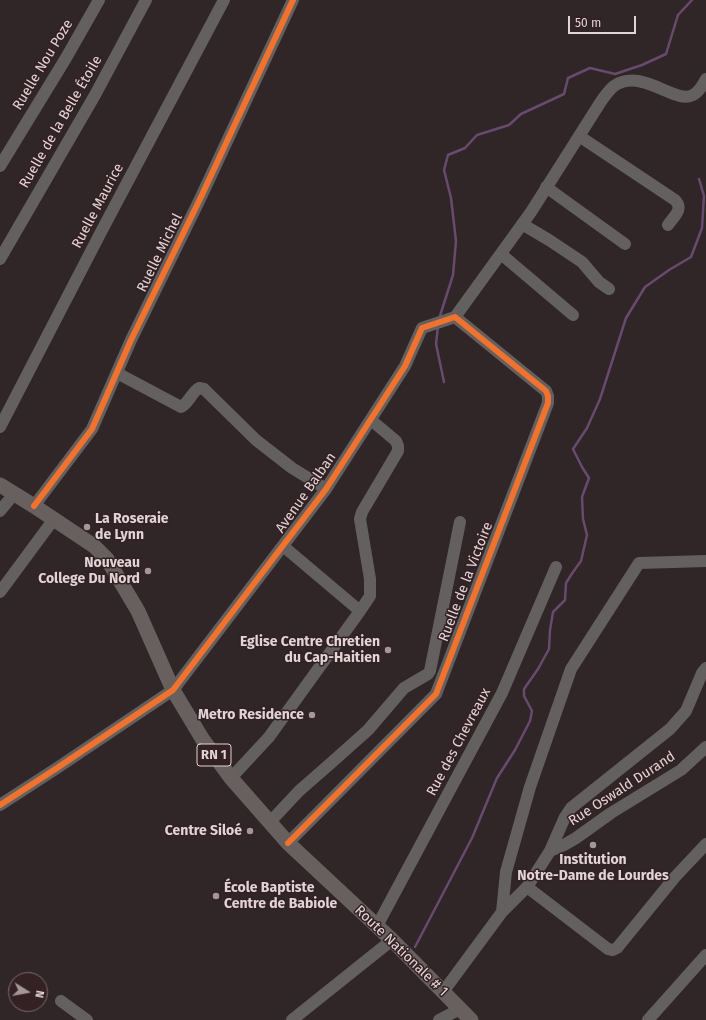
<!DOCTYPE html>
<html>
<head>
<meta charset="utf-8">
<style>
	body { margin:0 }
	#map { position:relative; width:706px; height:1020px; overflow:hidden; background:#302527; font-family:"Fira Sans",sans-serif }
	canvas { display:block }
	.north { position:absolute; left:8px; top:972px; width:40px; height:40px; box-sizing:border-box; background:#342124; border:1px solid #79696b; border-radius:50%; rotate:101deg; font-size:11px; font-weight:700; line-height:16px; text-align:center; color:#e1d4d6 }
	.north::after { content:''; display:block; margin:auto; width:14px; height:18px; background:#a39799; clip-path:polygon(50% 0,100% 100%,50% 72%,0 100%) }
	.scale { position:absolute; left:568px; top:16px; width:68px; height:18px; box-sizing:border-box; border:2px solid #e1d4d6; border-top:0; padding-left:5px; font-size:12px; line-height:14px; white-space:nowrap; color:#e1d4d6; -webkit-text-stroke:3px #342124; paint-order:stroke }
</style>
</head>
<body>
<div id="map">
<canvas width="706" height="1020"></canvas>
<div class="north">N</div>
<div class="scale">50 m</div>
</div>
<script>
const context = document.querySelector('canvas').getContext('2d');
context.lineJoin = 'round';
function trace(path, color, width, dash) {
  context.strokeStyle = color;
  context.lineWidth = width;
  context.lineCap = dash ? 'butt' : 'round';
  context.setLineDash(dash || []);
  context.stroke(path);
}
function drawText(font, color, halo, rows, align = 'center') {
  context.font = font + ' "Fira Sans",sans-serif';
  context.lineWidth = 3;
  context.setLineDash([]);
  context.textBaseline = 'middle';
  context.strokeStyle = halo;
  context.fillStyle = color;
  for (const [text, x, y, turn = 0] of rows) {
    context.save();
    context.translate(x, y);
    context.rotate((+turn || 0) * Math.PI / 180);
    context.textAlign = isNaN(turn) ? turn : align;
    if (halo) context.strokeText(text, 0, 0);
    context.fillText(text, 0, 0);
    context.restore();
  }
}
trace(new Path2D(`
	M 439,319 L 453,275 L 456,241 L 451,198 L 444,170 L 448,155 L 465,148 L 477,135 L 509,125 L 521,114 L 564,94 L 568,78 L 590,68 L 615,74 L 642,65 L 666,54 L 678,15 L 692,0
	M 438,326 L 436,344 L 444,382
	M 415,947 L 472,838 L 497,778 L 515,750 L 530,721 L 532,711 L 524,696 L 524,689 L 538,669 L 549,649 L 550,630 L 553,612 L 565,600 L 566,583 L 573,572 L 581,561 L 587,535 L 583,519 L 582,497 L 589,478 L 582,467 L 573,449 L 587,428 L 600,399 L 626,318 L 645,287 L 669,270 L 691,257 L 702,228 L 704,196 L 699,179`), '#684a6e', 2.5);
trace(new Path2D(`
	M 579,136 L 675,200 C 684,209 674,216 668,225
	M 0,166 L 66,58 L 99,0
	M 546,187 L 625,244
	M 522,224 L 549,240 L 582,262 L 599,282 L 609,289
	M 501,254 L 573,315
	M 0,259 L 95,95 L 146,0
	M 455,317 L 531,212 L 600,103 C 604,97 609,90 614,86 C 643,67 675,105 693,95 C 699,92 703,85 706,79
	M 117,373 L 181,407 C 189,403 191,393 199,388 L 204,389 L 256,440 L 292,468 L 326,489
	M 0,427 L 101,232 L 224,0
	M 34,506 L 92,429 L 131,340 L 200,199 L 293,0
	M 0,511 L 14,494
	M 283,546 L 360,611
	M 0,592 L 54,519
	M 231,778 L 269,737 L 360,611 L 370,596 L 370,579 L 360,519 L 362,512 L 398,451 L 398,446 L 396,441 L 371,420
	M 0,805 L 57,768 L 173,690 L 326,489 L 405,366 L 422,328 L 455,317
	M 270,822 L 299,791 L 331,763 L 368,730 L 404,688 L 428,674 L 430,671 L 460,522
	M 288,843 L 436,694 L 548,403 L 548,396 L 546,391 L 455,317
	M 550,851 L 564,845 L 576,838 L 611,813 L 681,770 L 706,747
	M 527,887 L 608,949 L 613,950 L 617,948 L 675,877 L 706,844
	M 502,912 L 506,872 L 530,787 L 571,669 L 639,563 L 706,561
	M 377,926 L 502,693 L 556,567
	M 443,992 L 502,912 L 527,887 L 550,851 L 565,817 L 571,808 L 670,729 L 686,711 L 702,673 L 706,668
	M 61,1001 L 87,1020
	M 292,1020 L 392,940
	M 439,1020 L 460,1009
	M 648,1020 L 706,955`), '#64605f', 12);
trace(new Path2D(`
	M 0,485 L 34,506 L 94,546 L 107,559 L 138,611 L 173,690 L 203,740 L 231,778 L 288,843 L 392,940 L 471,1020`), '#67605f', 15);
trace(new Path2D(`
	M 34,506 L 92,429 L 131,340 L 200,199 L 293,0
	M 0,805 L 57,768 L 173,690 L 326,489 L 405,366 L 422,328 L 455,317 L 546,391 L 548,396 L 548,403 L 436,694 L 288,843`), '#ef722f', 6);
for (const [x, y, r, color] of [
	[87,527,4,"#a39799"],
	[148,571,4,"#a39799"],
	[388,650,4,"#a39799"],
	[312,715,4,"#a39799"],
	[250,831,4,"#a39799"],
	[593,845,4,"#a39799"],
	[216,896,4,"#a39799"]
]) {
  const dot = new Path2D();
  dot.arc(x, y, r, 0, 2 * Math.PI);
  context.fillStyle = color;
  context.fill(dot);
  trace(dot, '#342124', 1.5);
}
for (const [x, y, w] of [
	[214,755,34]
]) {
  const box = new Path2D();
  box.roundRect(x - w / 2, y - 11, w, 22, 3);
  context.fillStyle = '#342124';
  context.fill(box);
  trace(box, '#e1d4d6', 1);
}
drawText('bold 13px', '#e1d4d6', null, [
	["RN 1",214,755]
]);
drawText('14px', '#e1d4d6', '#342124', [
	["Ruelle Nou Poze",43,65,-59],
	["Ruelle de la Belle Étoile",61,122,-60],
	["Ruelle Maurice",98,206,-62],
	["Ruelle Michel",160,253,-64],
	["Avenue Balban",306,493,-55],
	["Ruelle de la Victoire",466,582,-69],
	["Rue des Chevreaux",459,742,-62],
	["Rue Oswald Durand",622,789,-33],
	["Route Nationale # 1",401,951,44]
]);
drawText('bold 14px', '#e1d4d6', '#342124', [
	["La Roseraie",95,519,"left"],
	["de Lynn",95,535,"left"],
	["Nouveau",140,563],
	["College Du Nord",140,579],
	["Eglise Centre Chretien",380,642],
	["du Cap-Haitien",380,658],
	["Metro Residence",304,715],
	["Centre Siloé",242,831],
	["Institution",593,860,"center"],
	["Notre-Dame de Lourdes",593,876,"center"],
	["École Baptiste",224,888,"left"],
	["Centre de Babiole",224,904,"left"]
], 'right');
</script>
</body>
</html>
